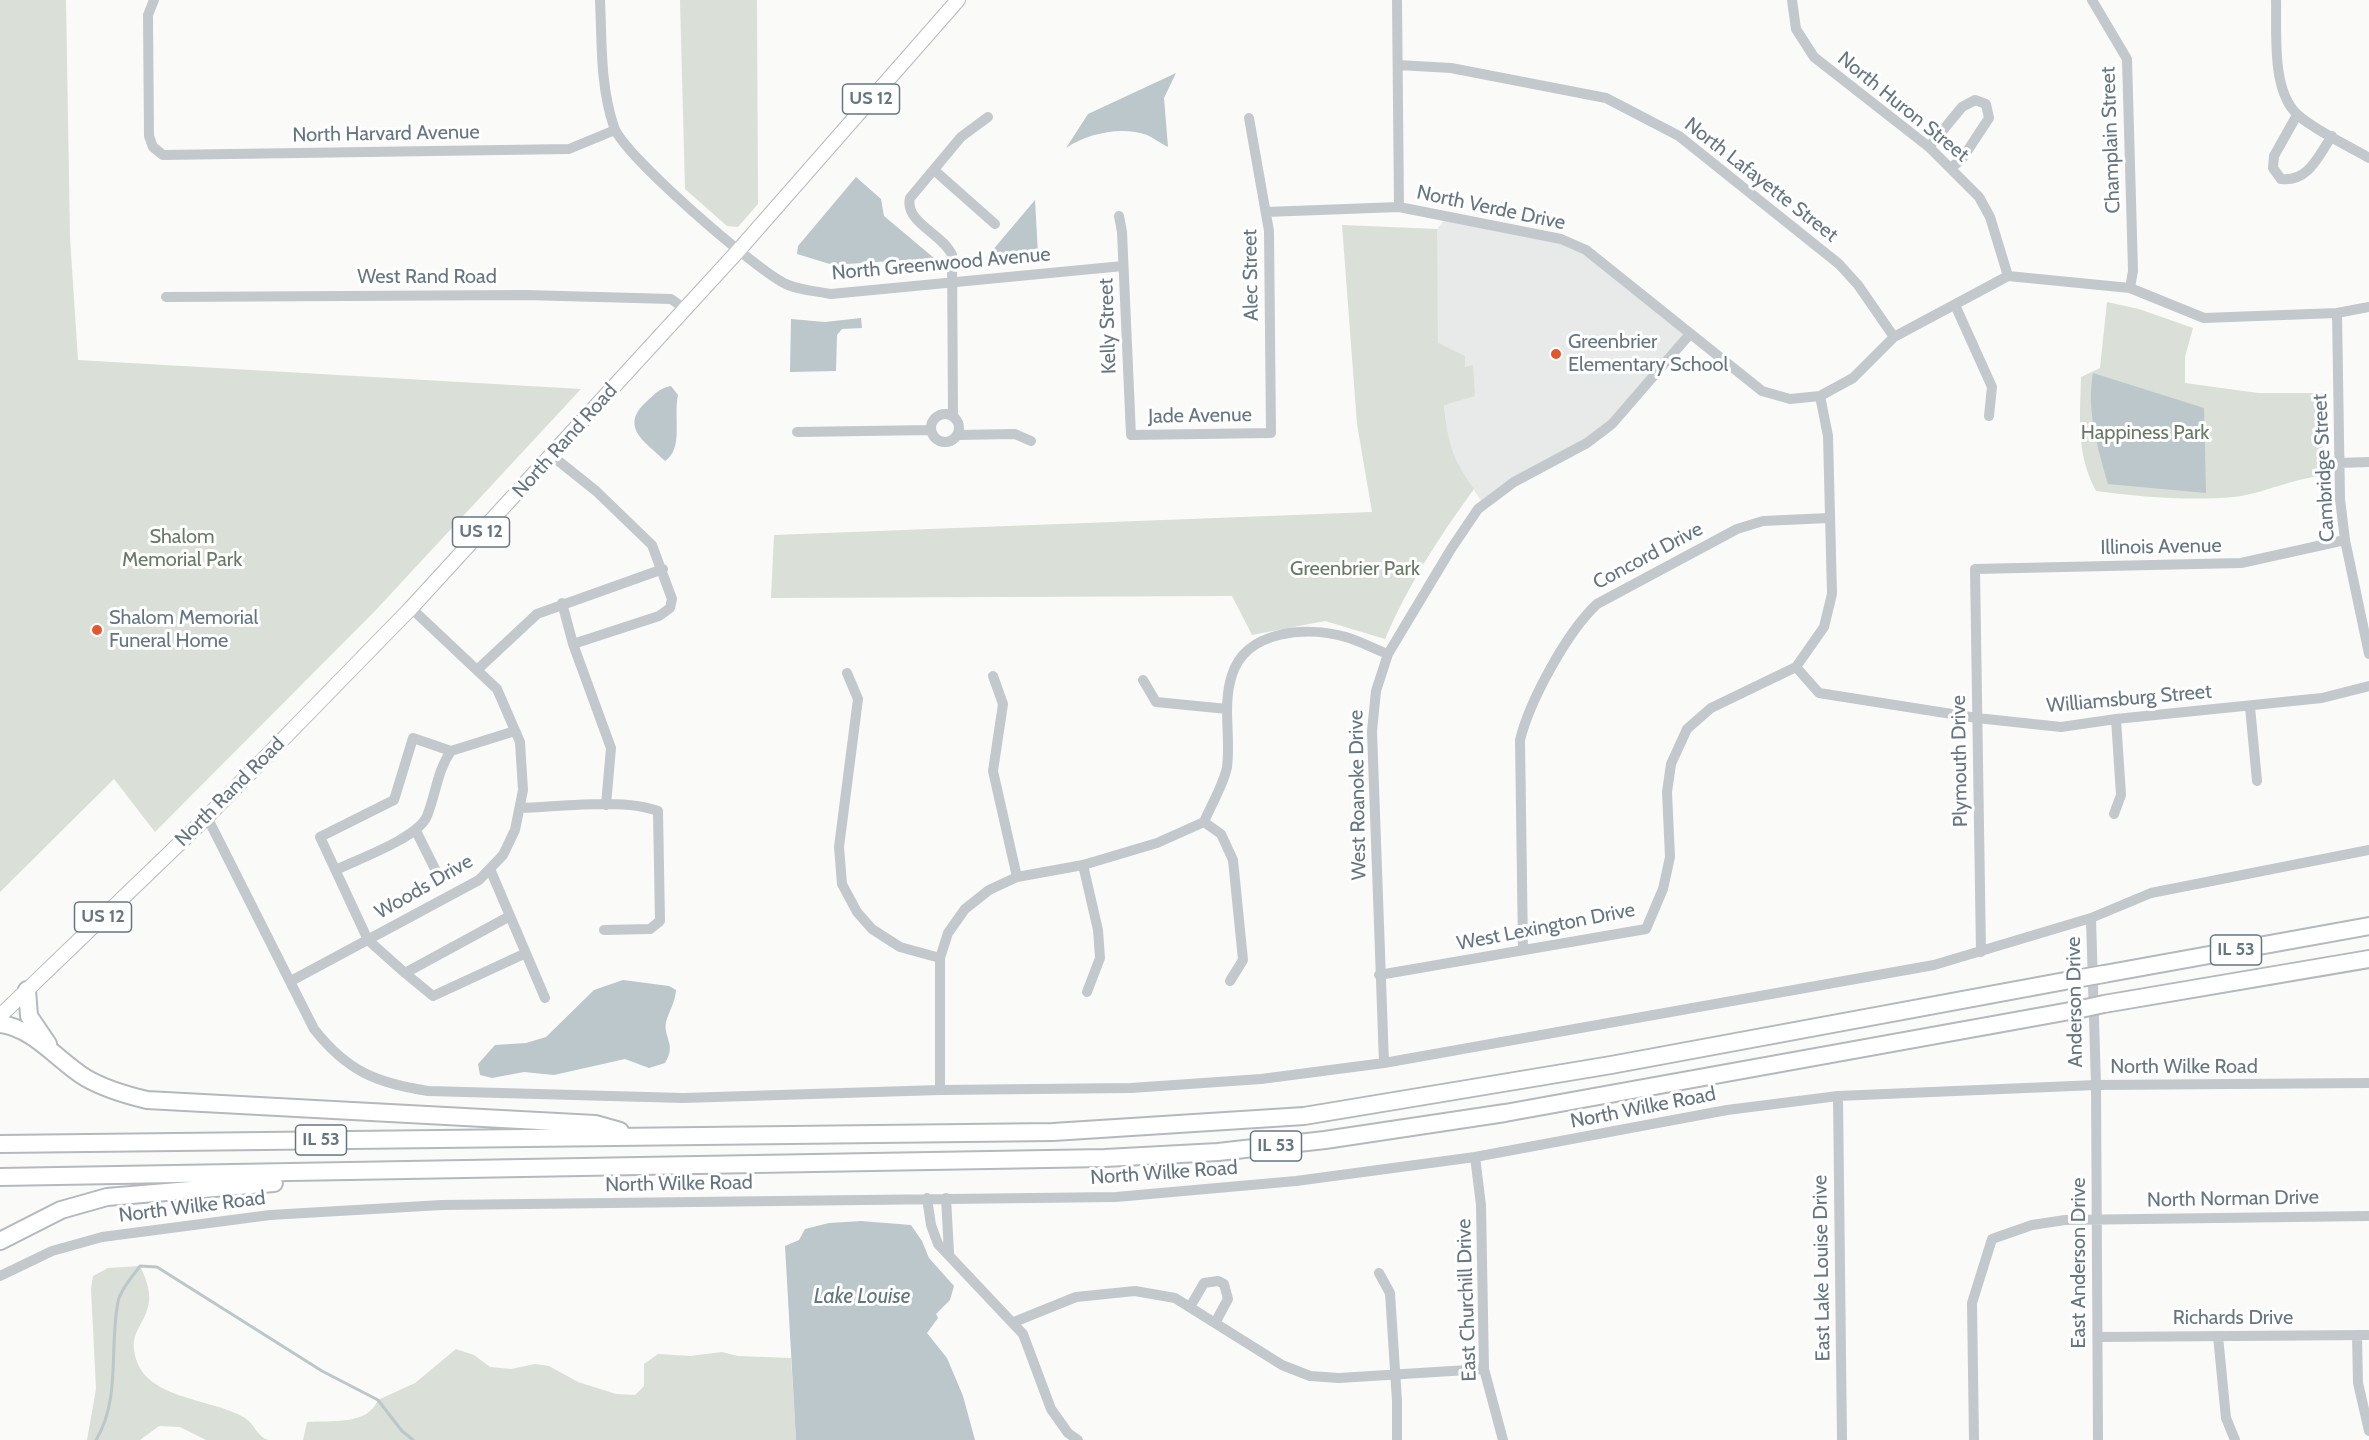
<!DOCTYPE html>
<html>
<head>
<meta charset="utf-8">
<style>
	body { margin:0 }
	canvas { display:block; background:#fafaf8 }
</style>
</head>
<body>
<canvas width="2369" height="1440"></canvas>
<script>
const context = document.querySelector('canvas').getContext('2d');
context.lineJoin = 'round';
function fillPath(path, color) {
  context.fillStyle = color;
  context.fill(path, 'evenodd');
}
function trace(path, color, width, dash) {
  context.strokeStyle = color;
  context.lineWidth = width;
  context.lineCap = dash ? 'butt' : 'round';
  context.setLineDash(dash || []);
  context.stroke(path);
}
function drawText(font, color, halo, rows, align = 'center') {
  context.font = font + ' Cabin,sans-serif';
  context.lineWidth = 6;
  context.setLineDash([]);
  context.textBaseline = 'middle';
  context.strokeStyle = halo;
  context.fillStyle = color;
  for (const [text, x, y, turn = 0] of rows) {
    context.save();
    context.translate(x, y);
    context.rotate((+turn || 0) * Math.PI / 180);
    context.textAlign = isNaN(turn) ? turn : align;
    if (halo) context.strokeText(text, 0, 0);
    context.fillText(text, 0, 0);
    context.restore();
  }
}
fillPath(new Path2D(`
	M 1447,217 L 1586,250 L 1690,334 L 1612,424 L 1484,505 L 1459,468 L 1448,442 L 1438,343 L 1436,260 L 1437,229 Z`), '#e8e9e9');
fillPath(new Path2D(`
	M 0,0 L 66,0 L 70,238 L 78,360 L 581,389 L 374,612 L 155,832 L 114,779 L 0,892 Z
	M 680,0 L 757,0 L 758,204 L 738,227 L 727,226 L 685,189 Z
	M 1342,225 L 1437,229 L 1438,343 L 1465,356 L 1465,367 L 1473,365 L 1475,396 L 1444,405 C 1448,443 1451,457 1474,489 C 1439,537 1408,585 1385,639 L 1325,621 L 1252,635 L 1232,596 L 771,598 L 774,535 L 1372,512 L 1357,424 Z
	M 2107,302 L 2139,309 L 2193,328 L 2185,357 L 2185,383 L 2258,393 L 2322,393 L 2323,476 C 2292,478 2263,494 2234,497 C 2188,501 2141,497 2096,491 C 2076,453 2080,419 2081,377 L 2100,368 Z
	M 140,1266 C 146,1278 153,1296 147,1310 C 143,1324 132,1333 134,1349 C 139,1401 212,1397 245,1418 C 254,1424 258,1437 268,1440 L 206,1440 L 180,1427 L 159,1426 L 140,1440 L 87,1440 L 96,1389 L 91,1289 L 93,1276 L 108,1268 Z
	M 456,1349 L 474,1355 L 490,1367 L 511,1369 L 535,1364 L 549,1366 L 578,1382 L 616,1394 L 635,1395 L 644,1386 L 644,1364 L 658,1354 L 690,1356 L 722,1352 L 738,1356 L 791,1358 L 796,1440 L 303,1440 L 307,1422 C 332,1420 367,1426 378,1400 L 415,1383 Z`), '#dadfd7');
fillPath(new Path2D(`
	M 1176,73 L 1164,98 L 1168,147 C 1161,144 1154,138 1147,135 C 1122,126 1088,133 1066,148 L 1088,114 Z
	M 856,177 L 881,199 L 884,216 L 934,258 L 833,265 L 797,254 L 798,246 Z
	M 1035,200 L 1038,254 L 986,258 Z
	M 861,318 L 862,328 L 842,329 L 837,335 L 836,371 L 790,372 L 791,319 L 825,322 Z
	M 2093,373 L 2204,408 L 2206,493 L 2108,484 C 2098,449 2086,410 2093,373 Z
	M 671,386 L 678,395 C 673,419 684,448 665,461 C 647,443 619,428 645,403 C 654,395 659,388 671,386 Z
	M 623,980 L 669,986 L 676,990 C 675,1003 669,1011 666,1022 C 663,1038 677,1044 665,1063 L 649,1068 L 625,1059 L 554,1075 L 524,1072 L 492,1078 L 480,1075 L 478,1064 L 495,1045 L 526,1043 L 546,1037 L 594,990 Z
	M 861,1221 L 911,1225 L 922,1241 L 929,1258 L 954,1286 L 950,1300 L 936,1314 L 938,1318 L 927,1333 L 947,1358 L 963,1396 L 975,1440 L 796,1440 L 785,1246 L 799,1240 L 805,1229 L 829,1223 Z`), '#bbc7cb');
trace(new Path2D(`
	M 96,1440 C 121,1399 109,1347 118,1302 C 120,1290 133,1276 140,1266 L 157,1267 L 322,1371 L 378,1400 L 402,1431 L 413,1440`), '#bbc7cb', 3);
const major = new Path2D(`
	M 0,1016 L 207,817 L 411,608 L 738,251 L 958,0`);
const highway = new Path2D(`
	M 2104,974 L 2369,926
	M 27,990 L 29,1016 L 48,1044
	M 2104,1004 L 2369,959
	M 0,1024 C 34,1028 58,1061 86,1078 C 105,1089 126,1095 147,1100 L 595,1124 L 620,1131
	M 0,1144 L 1053,1132 L 1304,1116 L 1611,1065 L 2081,978
	M 0,1177 L 1105,1158 L 1218,1152 L 1325,1140 L 1505,1113 L 2081,1009
	M 0,1241 L 61,1210 L 107,1197 L 274,1183`);
trace(major, '#b5babe', 16);
trace(highway, '#b4b9bd', 20);
trace(new Path2D(`
	M 154,0 L 148,15 L 149,136 L 153,147 L 163,155 L 569,149 L 615,130
	M 600,0 C 602,42 600,86 614,127 C 624,156 751,265 782,282 C 795,290 816,291 831,294 L 1123,266
	M 1397,0 L 1399,207
	M 1792,0 L 1796,29 L 1814,57 L 1929,147 L 1979,197 L 1990,217 L 2008,276
	M 2092,0 L 2127,59 L 2133,271 L 2130,288
	M 2276,0 C 2277,33 2271,91 2298,115 C 2314,130 2349,146 2369,158
	M 1398,65 L 1451,68 L 1606,98 L 1679,136 L 1839,264 L 1858,285 L 1894,337
	M 2297,115 L 2274,156 L 2273,168 L 2281,179 C 2309,182 2318,156 2332,136
	M 1929,147 L 1962,107 L 1975,100 L 1986,104 L 1989,118 L 1962,159 L 1952,167
	M 934,170 L 995,224
	M 1266,212 L 1399,207 L 1561,239 L 1586,250 L 1762,391 L 1790,399 L 1820,396 L 1853,378 L 1894,337 L 2008,276 L 2130,288 L 2204,318 L 2337,313 L 2369,307
	M 1119,216 L 1122,232 L 1131,435 L 1271,433 L 1269,231 L 1249,118
	M 166,297 L 525,295 L 671,299 L 685,309
	M 1955,305 L 1992,387 L 1989,416
	M 2337,313 L 2340,499 L 2345,540 L 2369,654
	M931 428a14 14 0 1 1 28 0a14 14 0 1 1-28 0Z
	M 953,416 L 952,255 C 943,234 904,222 910,198 L 961,137 L 988,117
	M 797,432 L 931,430
	M 957,435 L 1015,434 L 1031,441
	M 551,455 L 596,491 L 652,545 L 672,599 L 670,608 L 659,616 L 573,644
	M 2338,463 L 2369,462
	M 562,603 L 573,644 L 611,748 L 606,805
	M 1796,667 L 1819,693 L 1977,718 L 2061,727 L 2116,719 L 2322,698 L 2369,686
	M 477,670 L 537,614 L 663,569
	M 847,673 L 858,699 L 839,847 L 842,884 L 857,912 L 872,929 L 900,947 L 940,958
	M 993,676 L 1003,704 L 993,771 L 1017,877
	M 1143,680 L 1156,702 L 1227,709
	M 2250,707 L 2257,781
	M 520,808 C 559,807 622,798 658,811 L 660,921 L 650,929 L 604,930
	M 2114,814 L 2121,795 L 2116,719
	M 207,817 L 314,1029 C 347,1071 376,1083 428,1091 L 683,1098 L 940,1090 L 1131,1088 L 1261,1079 L 1384,1063 L 1934,965 L 2091,918 L 2151,893 L 2369,850
	M 1204,822 L 1221,834 L 1233,860 L 1243,960 L 1230,981
	M 416,831 L 436,871
	M 1083,865 L 1098,930 L 1100,958 L 1087,992
	M 490,869 L 545,998
	M 336,870 C 358,859 418,838 427,816 C 436,794 437,771 451,751
	M 510,916 L 405,973 L 433,996 L 526,953
	M 2091,918 L 2096,1085 L 2098,1440
	M 1523,950 L 1520,740 C 1530,700 1567,632 1597,604 L 1737,529 L 1763,521 L 1829,518
	M 1981,952 L 1975,569 L 2241,563 L 2345,540
	M 405,973 L 368,940 L 320,837 L 394,800 L 413,738 L 451,751 L 515,731
	M 1379,975 L 1646,929 L 1663,889 L 1670,857 L 1667,792 L 1671,764 L 1687,729 L 1711,708 L 1796,667 L 1824,627 L 1832,594 L 1828,436 L 1820,396
	M 291,981 L 479,880 L 503,855 L 515,830 L 523,790 L 520,742 L 497,689 L 411,608
	M 1384,1063 L 1372,731 L 1376,691 L 1388,654 L 1451,549 L 1478,509 L 1514,482 L 1587,443 L 1612,424 L 1690,334
	M 940,1090 L 940,958 L 948,933 L 965,909 L 989,890 L 1017,877 L 1083,865 L 1157,843 L 1204,822 C 1211,805 1224,784 1227,767 C 1231,737 1222,705 1232,675 C 1246,630 1306,626 1346,637 C 1360,641 1374,649 1388,654
	M 1838,1096 L 1842,1440
	M 1475,1157 L 1481,1205 L 1484,1369 L 1503,1440
	M 927,1198 L 931,1225 L 938,1244 L 1023,1334 L 1051,1409 L 1068,1433 L 1078,1440
	M 946,1198 L 949,1253
	M 1379,1273 L 1390,1293 L 1397,1401 L 1397,1440
	M 0,1276 L 52,1251 L 102,1237 L 270,1215 L 442,1205 L 1116,1197 L 1296,1181 L 1475,1157 L 1727,1110 L 1838,1096 L 2096,1085 L 2369,1083
	M 1190,1307 L 1204,1283 L 1218,1281 L 1224,1284 L 1228,1299 L 1215,1323
	M 1014,1322 L 1076,1297 L 1135,1291 L 1175,1298 L 1282,1365 L 1310,1376 L 1339,1378 L 1484,1369
	M 2357,1335 L 2358,1383 L 2369,1431
	M 2218,1336 L 2226,1418 L 2235,1440
	M 2098,1337 L 2369,1335
	M 1974,1440 L 1972,1303 L 1992,1239 L 2032,1225 L 2065,1220 L 2369,1216`), '#c3c8cc', 10);
trace(major, '#fff', 14);
trace(highway, '#fff', 16);
const highwayBridge = new Path2D(`
	M 2081,978 L 2104,974
	M 2081,1009 L 2104,1004`);
trace(highwayBridge, '#b4b9bd', 20, []);
trace(highwayBridge, '#fff', 16);
for (const [x, y, r, color] of [
	[1556,354,6,"#e4572e"],
	[97,630,6,"#e4572e"]
]) {
  const dot = new Path2D();
  dot.arc(x, y, r, 0, 2 * Math.PI);
  context.fillStyle = color;
  context.fill(dot);
  trace(dot, '#fff', 2);
}
for (const [x, y, w] of [
	[871,99,57],
	[481,532,57],
	[103,917,57],
	[2236,950,51],
	[321,1140,51],
	[1276,1146,51]
]) {
  const box = new Path2D();
  box.roundRect(x - w / 2, y - 15, w, 30, 4.5);
  context.fillStyle = '#fff';
  context.fill(box);
  trace(box, '#657683', 1.5);
}
drawText('bold 18px', '#657683', null, [
	["US 12",871,99],
	["US 12",481,532],
	["US 12",103,917],
	["IL 53",2236,950],
	["IL 53",321,1140],
	["IL 53",1276,1146]
]);
drawText('20px', '#657683', '#fff', [
	["North Huron Street",1903,107,39],
	["North Harvard Avenue",386,134,-1],
	["Champlain Street",2111,140,-92],
	["North Lafayette Street",1761,180,38],
	["North Verde Drive",1491,208,12],
	["North Greenwood Avenue",941,264,-5],
	["Alec Street",1251,275,-91],
	["West Rand Road",427,277],
	["Kelly Street",1108,326,-92],
	["Jade Avenue",1200,416,-1],
	["North Rand Road",565,441,-48],
	["Cambridge Street",2324,468,-93],
	["Illinois Avenue",2161,547,-1],
	["Concord Drive",1648,556,-28],
	["Williamsburg Street",2129,699,-5],
	["Plymouth Drive",1960,761,-91],
	["North Rand Road",230,792,-45],
	["West Roanoke Drive",1358,795,-91],
	["Woods Drive",424,887,-30],
	["West Lexington Drive",1546,927,-11],
	["Anderson Drive",2075,1002,-91],
	["North Wilke Road",2184,1067],
	["North Wilke Road",1643,1108,-11],
	["North Wilke Road",1164,1173,-4],
	["North Wilke Road",679,1184,-1],
	["North Norman Drive",2233,1199,-1],
	["North Wilke Road",192,1207,-7],
	["East Anderson Drive",2079,1263,-90],
	["East Lake Louise Drive",1822,1268,-91],
	["East Churchill Drive",1467,1300,-92],
	["Richards Drive",2233,1318]
]);
drawText('20px', '#657683', '#fff', [
	["Greenbrier",1568,342],
	["Elementary School",1568,365],
	["Shalom Memorial",109,618],
	["Funeral Home",109,641]
], 'left');
drawText('20px', '#687a64', '#fff', [
	["Happiness Park",2145,433],
	["Shalom",182,537],
	["Memorial Park",182,560],
	["Greenbrier Park",1355,569]
]);
drawText('italic 21px', '#60757c', '#fff', [
	["Lake Louise",862,1297]
]);
</script>
</body>
</html>
